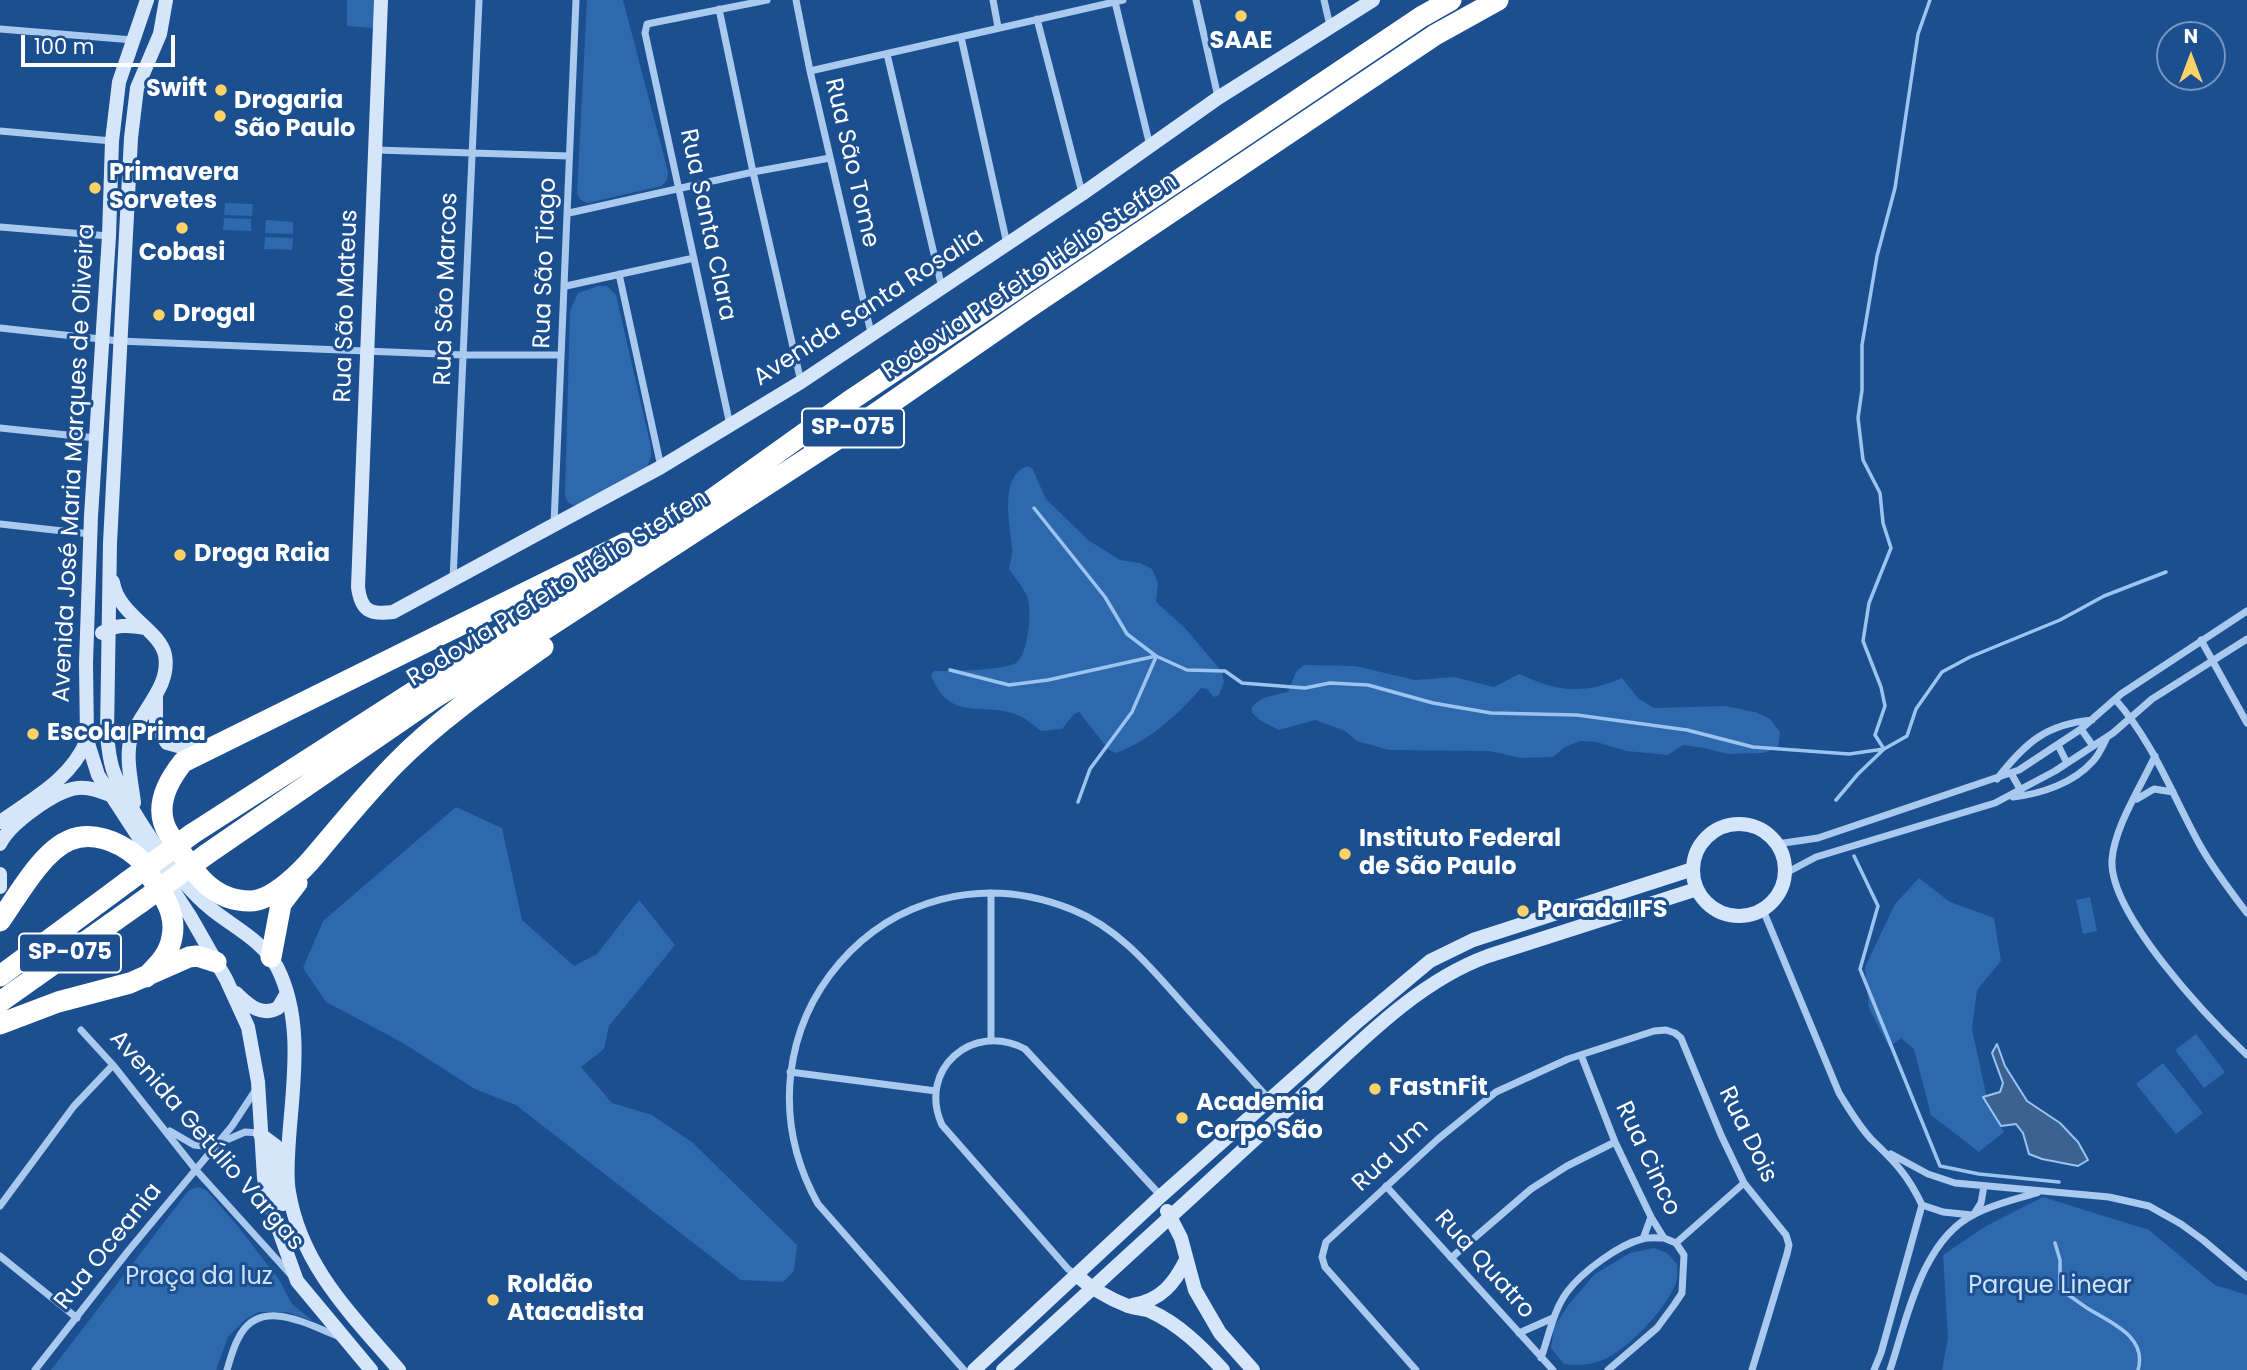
<!DOCTYPE html>
<html>
<head>
<meta charset="utf-8">
<style>
	body { margin:0 }
	#map { position:relative; width:2247px; height:1370px; overflow:hidden; background:#1b4f8f; font-family:Poppins,sans-serif }
	canvas { display:block }
	.north { position:absolute; left:2156px; top:21px; width:70px; height:70px; box-sizing:border-box; background:#1b4f8f; border:2px solid #7695bc; border-radius:50%; rotate:0deg; font-size:19px; font-weight:700; line-height:28px; text-align:center; color:#fff }
	.north::after { content:''; display:block; margin:auto; width:24px; height:32px; background:#ffd166; clip-path:polygon(50% 0,100% 100%,50% 72%,0 100%) }
	.scale { position:absolute; left:21px; top:35px; width:154px; height:32px; box-sizing:border-box; border:4px solid #fff; border-top:0; padding-left:9px; font-size:21px; line-height:24px; white-space:nowrap; color:#fff; -webkit-text-stroke:5px #1b4f8f; paint-order:stroke }
</style>
</head>
<body>
<div id="map">
<canvas width="2247" height="1370"></canvas>
<div class="north">N</div>
<div class="scale">100 m</div>
</div>
<script>
const context = document.querySelector('canvas').getContext('2d');
context.lineJoin = 'round';
function fillPath(path, color) {
  context.fillStyle = color;
  context.fill(path, 'evenodd');
}
function trace(path, color, width, dash) {
  context.strokeStyle = color;
  context.lineWidth = width;
  context.lineCap = dash ? 'butt' : 'round';
  context.setLineDash(dash || []);
  context.stroke(path);
}
function drawText(font, color, halo, rows, align = 'center') {
  context.font = font + ' Poppins,sans-serif';
  context.lineWidth = 6;
  context.setLineDash([]);
  context.textBaseline = 'middle';
  context.strokeStyle = halo;
  context.fillStyle = color;
  for (const [text, x, y, turn = 0] of rows) {
    context.save();
    context.translate(x, y);
    context.rotate((+turn || 0) * Math.PI / 180);
    context.textAlign = isNaN(turn) ? turn : align;
    if (halo) context.strokeText(text, 0, 0);
    context.fillText(text, 0, 0);
    context.restore();
  }
}
fillPath(new Path2D(`
	M 347,0 L 374,0 L 373,28 L 347,26 Z
	M 587,0 L 623,0 L 668,172 L 667,180 L 662,186 L 587,203 L 581,200 L 577,194 Z
	M 225,203 L 253,204 L 252,216 L 224,215 Z
	M 224,218 L 251,219 L 251,231 L 223,230 Z
	M 266,220 L 293,222 L 293,234 L 265,233 Z
	M 265,237 L 293,238 L 292,250 L 264,249 Z
	M 598,286 L 607,286 L 616,295 L 651,447 L 651,457 L 647,467 L 580,504 C 572,507 566,503 565,494 L 570,311 L 578,293 Z
	M 1027,466 L 1032,468 L 1046,499 L 1088,540 L 1120,560 L 1140,563 L 1152,569 L 1158,583 L 1156,602 L 1185,628 L 1222,672 L 1224,682 L 1219,695 L 1214,697 L 1207,689 L 1201,688 C 1180,713 1147,743 1115,753 L 1108,749 L 1079,712 L 1074,714 L 1062,729 L 1041,731 C 1034,726 1026,718 1017,715 C 984,701 950,724 931,675 L 934,671 C 954,671 999,671 1016,663 C 1028,656 1033,608 1027,596 C 1023,587 1015,578 1009,569 C 1010,562 1013,554 1012,547 C 1010,523 999,477 1027,466 Z
	M 1304,665 L 1355,666 L 1415,680 L 1454,677 L 1494,687 L 1519,674 C 1559,692 1581,695 1622,678 L 1638,698 L 1654,708 L 1725,706 L 1755,712 L 1770,719 L 1780,732 L 1778,748 L 1763,753 L 1728,754 L 1704,748 L 1683,745 L 1668,755 L 1627,751 L 1596,742 L 1580,741 L 1565,747 L 1553,757 L 1521,758 L 1489,751 L 1389,750 L 1357,741 L 1345,731 L 1315,720 L 1279,730 L 1261,721 L 1252,713 L 1252,707 C 1261,696 1275,695 1288,692 L 1296,672 Z
	M 456,807 L 502,828 L 522,920 L 574,966 L 597,954 L 639,900 L 675,945 L 609,1026 L 604,1049 L 581,1067 L 612,1103 L 652,1115 L 693,1143 L 797,1245 L 794,1271 L 783,1282 L 741,1280 L 516,1105 L 475,1089 L 403,1043 L 326,1002 L 303,968 L 323,921 Z
	M 1919,878 L 1950,902 L 1994,918 L 2001,961 L 1977,990 L 1972,1029 L 1987,1098 L 2004,1132 L 1979,1152 L 1931,1115 L 1914,1049 L 1901,1038 L 1889,1047 L 1869,1008 L 1865,967 L 1895,904 Z
	M 2090,897 L 2097,931 L 2083,934 L 2076,900 Z
	M 2196,1034 L 2225,1072 L 2204,1088 L 2175,1050 Z
	M 2163,1063 L 2203,1113 L 2176,1134 L 2136,1084 Z
	M 198,1187 L 206,1190 L 237,1225 L 280,1281 L 292,1304 L 313,1321 L 287,1312 L 259,1312 L 246,1319 L 228,1337 L 216,1370 L 51,1370 L 189,1190 Z
	M 2043,1197 L 2149,1230 L 2215,1285 L 2247,1295 L 2247,1370 L 1942,1370 L 1948,1338 L 1943,1255 L 1986,1226 Z
	M 1654,1248 L 1667,1253 L 1677,1264 C 1677,1269 1678,1275 1677,1280 C 1669,1306 1631,1346 1607,1358 C 1593,1365 1579,1366 1564,1364 L 1551,1348 L 1554,1327 L 1569,1304 L 1595,1274 L 1630,1253 Z`), '#2e69ad');
const water = new Path2D(`
	M 1997,1044 L 2005,1066 L 2027,1101 L 2060,1123 L 2078,1142 L 2088,1160 L 2078,1166 L 2042,1159 L 2029,1154 L 2023,1133 L 2016,1124 L 2001,1126 L 1983,1097 L 2000,1092 L 2003,1083 L 1992,1053 Z`);
fillPath(water, '#3c6290');
trace(water, '#9cc4f0', 2);
trace(new Path2D(`
	M 1930,0 L 1918,34 L 1895,188 L 1877,256 L 1862,345 L 1862,390 L 1858,418 L 1863,460 L 1880,493 L 1883,523 L 1891,548 L 1869,603 L 1863,641 L 1881,687 L 1885,706 L 1875,735 L 1884,749 L 1907,736 L 1916,709 L 1942,672 L 1970,657 L 2060,620 L 2104,596 L 2166,572
	M 1034,508 L 1105,597 L 1127,634 L 1156,656 L 1187,670 L 1225,671 L 1242,683 L 1305,688 L 1330,683 L 1368,685 L 1433,703 L 1491,713 L 1577,715 L 1687,730 L 1753,747 L 1849,754 L 1884,749 L 1858,774 L 1836,800
	M 950,670 L 1009,685 L 1048,680 L 1156,656
	M 1078,802 L 1090,769 L 1132,712 L 1156,657
	M 1854,856 L 1878,906 L 1860,969 L 1940,1166 L 1979,1174 L 2059,1182
	M 2055,1243 L 2060,1260 L 2060,1289 C 2069,1295 2078,1302 2087,1308 C 2109,1322 2148,1336 2138,1370`), '#9cc4f0', 3.5);
trace(new Path2D(`
	M 796,0 L 810,71 L 871,333
	M 993,0 L 998,27
	M 1196,0 L 1218,97
	M 1324,0 L 1330,26
	M 1115,2 L 1150,146
	M 719,9 L 753,172 L 801,382
	M 1037,19 L 1082,193
	M 0,29 L 133,40
	M 961,37 L 1007,244
	M 887,54 L 942,288
	M 810,71 L 1123,0
	M 0,131 L 112,141
	M 376,150 L 569,156
	M 569,213 L 753,172 L 830,158
	M 0,227 L 109,236
	M 619,274 L 661,467
	M 566,286 L 694,258
	M 0,328 L 119,341 L 464,355 L 561,355
	M 730,425 L 645,33 L 647,24 L 767,0
	M 0,428 L 96,438
	M 0,524 L 90,534
	M 554,524 L 576,0
	M 453,580 L 479,0
	M 2201,640 L 2247,723
	M 2115,699 C 2154,743 2173,797 2201,847 C 2214,870 2231,892 2247,913
	M 2081,729 L 2093,746
	M 2058,745 L 2067,763
	M 2155,756 C 2141,786 2114,828 2112,860 C 2109,914 2208,1018 2247,1055
	M 2011,773 L 2021,791
	M 1997,779 C 2025,743 2046,724 2092,720
	M 2013,797 C 2041,794 2074,783 2093,761 C 2099,755 2103,745 2107,737
	M 2137,799 L 2154,789 L 2173,792
	M 1777,844 L 1818,838 L 2019,770 L 2081,729 L 2121,694 L 2247,611
	M 1786,873 L 1816,857 L 1995,803 L 2055,771 L 2113,733 L 2152,699 L 2247,639
	M 991,893 L 991,1040
	M 1763,910 L 1839,1093 C 1849,1109 1858,1125 1871,1139 C 1894,1161 1908,1175 1922,1205 L 1881,1353 L 1874,1370
	M 81,1030 L 113,1065 L 196,1170 L 290,1274
	M 1581,1055 L 1615,1142 L 1651,1217 L 1664,1238 L 1676,1243 L 1684,1255 L 1682,1293 L 1674,1305 L 1657,1328 L 1608,1370
	M 790,1072 L 936,1091
	M 170,1131 L 194,1145 L 213,1147
	M 222,1142 L 245,1132 L 260,1133
	M 1891,1154 L 1928,1174 L 1955,1183 L 2109,1197 L 2149,1206 L 2181,1224 L 2203,1240 L 2247,1277
	M 1386,1186 L 1553,1370
	M 1922,1205 L 1943,1212 L 1972,1215
	M 0,1206 L 74,1106 L 113,1065
	M 1974,1214 L 1981,1203 L 1984,1186
	M 1643,1239 L 1651,1217
	M 1676,1243 L 1744,1183
	M 0,1256 L 77,1318
	M 1451,1258 L 1531,1189 L 1567,1166 L 1615,1142
	M 1076,1275 L 1068,1269 L 942,1125 C 917,1070 972,1021 1025,1049 L 1161,1196
	M 1519,1333 L 1553,1318
	M 1541,1358 C 1549,1336 1553,1311 1567,1292 C 1582,1272 1618,1245 1642,1239 C 1649,1237 1657,1238 1664,1238
	M 35,1370 L 129,1250 L 232,1126 L 255,1091
	M 227,1370 C 230,1360 233,1348 238,1339 C 259,1295 308,1325 340,1337
	M 964,1370 L 818,1204 C 721,1030 887,834 1073,910 C 1120,929 1151,968 1184,1005 C 1213,1037 1241,1068 1270,1100
	M 1416,1370 L 1325,1267 L 1322,1257 L 1326,1242 L 1438,1139 L 1496,1092 L 1568,1059 L 1654,1031 L 1666,1030 L 1675,1033 L 1681,1038 L 1721,1135 L 1744,1183 L 1786,1235 L 1789,1245 L 1787,1254 L 1752,1370
	M 1890,1370 C 1907,1319 1922,1239 1975,1214 C 1994,1204 2016,1199 2037,1193`), '#a9c9ee', 7);
trace(new Path2D(`
	M 147,0 L 119,82 L 112,141 L 109,236 L 91,516 L 86,663 L 87,740 L 98,775 L 190,916 L 226,979 L 248,1027 L 258,1082 L 264,1178 L 269,1203 L 297,1281 L 371,1370
	M 166,0 L 160,34 L 137,88 L 131,138 L 110,543 L 107,734 C 108,746 109,758 113,770 C 127,808 178,883 210,908 C 233,927 262,940 277,967 C 304,1020 293,1083 289,1139 C 288,1157 286,1175 289,1192 C 301,1266 352,1315 399,1370
	M 381,0 L 358,587 C 361,611 370,615 393,612 L 661,467 L 801,382 L 1082,194 L 1218,98 L 1373,0
	M 113,582 C 118,615 160,630 165,655 C 171,687 141,710 131,738 C 125,757 132,784 134,803
	M 102,633 C 116,624 129,625 144,628
	M 156,697 L 156,727 L 167,743 L 189,749 L 205,748
	M 0,822 C 34,798 71,779 87,740
	M1693 870a46 46 0 1 1 92 0a46 46 0 1 1-92 0Z
	M 0,844 C 9,824 56,790 78,788 C 90,787 100,791 110,795
	M 0,874 L 0,887
	M 236,993 C 249,1005 260,1017 278,1008 L 287,993
	M 260,1134 L 276,1146 L 278,1183 L 283,1204
	M 1167,1211 L 1181,1238 L 1195,1290 L 1220,1333 L 1253,1370
	M 1076,1275 C 1091,1288 1110,1299 1128,1306 C 1135,1308 1143,1309 1150,1311 C 1179,1324 1202,1347 1223,1370
	M 1133,1305 C 1161,1300 1174,1284 1186,1260
	M 974,1370 L 1161,1196 L 1356,1023 L 1430,961 L 1473,940 L 1693,869
	M 1003,1370 C 1099,1283 1194,1195 1290,1107 C 1350,1053 1411,984 1488,956 L 1697,889`), '#d6e6fa', 14);
trace(new Path2D(`
	M 543,647 C 492,683 438,720 394,765 C 367,793 342,823 317,853 C 303,870 273,901 250,901 C 207,901 190,865 169,834 C 153,809 167,782 183,762 L 626,543
	M 192,834 L 704,505 L 848,402 L 1421,17 L 1451,0
	M 207,854 L 434,698 L 522,644 L 865,421 L 1028,308 L 1435,35 L 1498,0
	M 0,921 C 17,897 42,851 70,840 C 92,831 118,841 136,856 C 141,860 145,867 148,873 C 162,893 177,912 172,937 C 169,955 158,965 146,977
	M 271,957 L 281,904 L 297,883
	M 0,976 L 127,882
	M 0,1002 L 140,903
	M 0,1024 L 58,1002 L 130,983 L 189,957 L 197,956 L 216,962`), '#fff', 21);
trace(new Path2D(`
	M 127,882 L 192,834
	M 140,903 L 207,854`), '#fff', 21);
for (const [x, y, r, color] of [
	[1241,16,7,"#ffd166"],
	[221,90,7,"#ffd166"],
	[220,116,7,"#ffd166"],
	[95,188,7,"#ffd166"],
	[182,228,7,"#ffd166"],
	[159,315,7,"#ffd166"],
	[180,555,7,"#ffd166"],
	[33,734,7,"#ffd166"],
	[1345,854,7,"#ffd166"],
	[1523,911,7,"#ffd166"],
	[1375,1089,7,"#ffd166"],
	[1182,1118,7,"#ffd166"],
	[493,1300,7,"#ffd166"]
]) {
  const dot = new Path2D();
  dot.arc(x, y, r, 0, 2 * Math.PI);
  context.fillStyle = color;
  context.fill(dot);
  trace(dot, '#1b4f8f', 2.5);
}
for (const [x, y, w] of [
	[853,428,102],
	[70,953,102]
]) {
  const box = new Path2D();
  box.roundRect(x - w / 2, y - 19.5, w, 39, 5);
  context.fillStyle = '#1b4f8f';
  context.fill(box);
  trace(box, '#fff', 2);
}
drawText('bold 23px', '#fff', null, [
	["SP-075",853,428],
	["SP-075",70,953]
]);
drawText('bold 24px', '#fff', '#1b4f8f', [
	["SAAE",1241,42,"center"],
	["Swift",207,90,"right"],
	["Drogaria",234,102],
	["São Paulo",234,130],
	["Primavera",109,174],
	["Sorvetes",109,202],
	["Cobasi",182,254,"center"],
	["Drogal",173,315],
	["Droga Raia",194,555],
	["Escola Prima",47,734],
	["Instituto Federal",1359,840],
	["de São Paulo",1359,868],
	["Parada IFS",1537,911],
	["FastnFit",1389,1089],
	["Academia",1196,1104],
	["Corpo São",1196,1132],
	["Roldão",507,1286],
	["Atacadista",507,1314]
], 'left');
drawText('24px', '#fff', '#1b4f8f', [
	["Rua São Tome",851,163,77],
	["Rua Santa Clara",707,225,78],
	["Rua São Tiago",546,263,-88],
	["Rodovia Prefeito Hélio Steffen",1030,277,-34],
	["Rua São Marcos",447,289,-88],
	["Rua São Mateus",347,306,-88],
	["Avenida Santa Rosalia",869,308,-33],
	["Avenida José Maria Marques de Oliveira",75,463,-87],
	["Rodovia Prefeito Hélio Steffen",558,589,-32],
	["Rua Dois",1747,1135,64],
	["Avenida Getúlio Vargas",206,1141,49],
	["Rua Um",1391,1156,-43],
	["Rua Cinco",1647,1159,65],
	["Rua Oceania",109,1247,-51],
	["Rua Quatro",1484,1265,48]
]);
drawText('24px', '#cfe3fa', '#1b4f8f', [
	["Praça da luz",199,1278],
	["Parque Linear",2050,1287]
]);
</script>
</body>
</html>
